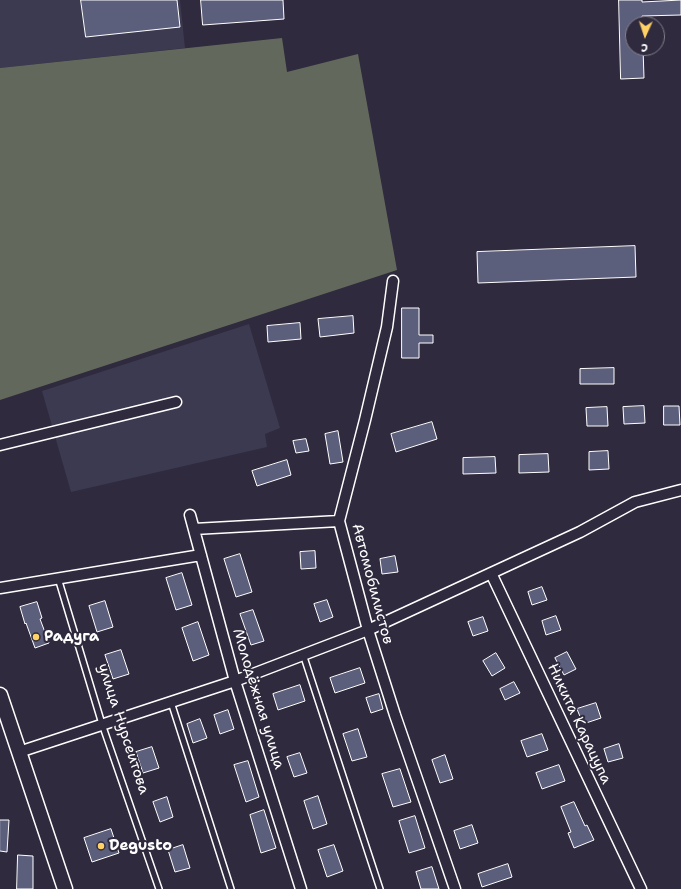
<!DOCTYPE html>
<html>
<head>
<meta charset="utf-8">
<style>
	body { margin:0 }
	#map { position:relative; width:681px; height:889px; overflow:hidden; background:#2f2a3d; font-family:"Shantell Sans",sans-serif }
	canvas { display:block }
	.north { position:absolute; left:625px; top:16px; width:40px; height:40px; box-sizing:border-box; background:#2f2a3d; border:1px solid #827f8b; border-radius:50%; rotate:183deg; font-size:11px; font-weight:700; line-height:16px; text-align:center; color:#fff }
	.north::after { content:''; display:block; margin:auto; width:14px; height:18px; background:#ffd166; clip-path:polygon(50% 0,100% 100%,50% 72%,0 100%) }
</style>
</head>
<body>
<div id="map">
<canvas width="681" height="889"></canvas>
<div class="north">С</div>
</div>
<script>
const context = document.querySelector('canvas').getContext('2d');
context.lineJoin = 'round';
function fillPath(path, color) {
  context.fillStyle = color;
  context.fill(path, 'evenodd');
}
function trace(path, color, width, dash) {
  context.strokeStyle = color;
  context.lineWidth = width;
  context.lineCap = dash ? 'butt' : 'round';
  context.setLineDash(dash || []);
  context.stroke(path);
}
function drawText(font, color, halo, rows, align = 'center') {
  context.font = font + ' "Shantell Sans",sans-serif';
  context.lineWidth = 4;
  context.setLineDash([]);
  context.textBaseline = 'middle';
  context.strokeStyle = halo;
  context.fillStyle = color;
  for (const [text, x, y, turn = 0] of rows) {
    context.save();
    context.translate(x, y);
    context.rotate((+turn || 0) * Math.PI / 180);
    context.textAlign = isNaN(turn) ? turn : align;
    if (halo) context.strokeText(text, 0, 0);
    context.fillText(text, 0, 0);
    context.restore();
  }
}
fillPath(new Path2D(`
	M 0,0 L 180,0 L 185,48 L 0,68 Z
	M 249,324 L 280,428 L 265,434 L 267,447 L 71,492 L 42,391 Z`), '#3c3a50');
fillPath(new Path2D(`
	M 282,38 L 287,72 L 358,54 L 397,270 L 0,400 L 0,68 Z`), '#62695c');
const building = new Path2D(`
	M 81,0 L 177,0 L 180,27 L 86,37 Z
	M 201,0 L 283,0 L 284,19 L 203,25 Z
	M 619,0 L 642,0 L 642,2 L 681,0 L 681,15 L 642,16 L 642,24 L 633,24 L 633,48 L 643,48 L 644,78 L 621,79 Z
	M 635,246 L 636,277 L 478,283 L 477,252 Z
	M 402,308 L 419,308 L 419,335 L 433,335 L 433,343 L 419,343 L 419,358 L 402,358 Z
	M 353,316 L 354,333 L 320,337 L 318,319 Z
	M 300,323 L 301,339 L 268,342 L 267,326 Z
	M 614,368 L 614,384 L 580,384 L 580,369 Z
	M 644,406 L 645,423 L 624,424 L 623,407 Z
	M 664,406 L 679,406 L 680,425 L 664,425 Z
	M 607,407 L 608,426 L 587,426 L 586,408 Z
	M 432,422 L 437,439 L 396,452 L 391,434 Z
	M 338,431 L 343,462 L 330,464 L 325,434 Z
	M 306,439 L 309,451 L 296,453 L 293,441 Z
	M 608,451 L 609,469 L 589,470 L 589,452 Z
	M 548,454 L 549,472 L 519,473 L 519,455 Z
	M 495,457 L 496,473 L 463,474 L 463,458 Z
	M 287,460 L 291,475 L 257,486 L 252,471 Z
	M 315,551 L 316,568 L 301,569 L 300,552 Z
	M 240,554 L 252,592 L 236,597 L 224,559 Z
	M 395,556 L 398,572 L 382,574 L 380,559 Z
	M 182,573 L 192,605 L 176,610 L 166,578 Z
	M 542,587 L 547,600 L 532,605 L 528,592 Z
	M 327,600 L 333,617 L 320,622 L 314,604 Z
	M 105,601 L 113,627 L 97,632 L 89,606 Z
	M 37,602 L 42,618 L 40,619 L 49,643 L 35,648 L 26,623 L 25,624 L 20,607 Z
	M 253,610 L 264,641 L 251,645 L 240,614 Z
	M 556,616 L 561,630 L 546,635 L 542,621 Z
	M 483,617 L 488,631 L 473,636 L 468,622 Z
	M 198,622 L 209,655 L 193,661 L 182,628 Z
	M 121,650 L 129,674 L 113,679 L 105,655 Z
	M 567,652 L 576,669 L 564,675 L 555,658 Z
	M 496,653 L 505,668 L 492,676 L 483,661 Z
	M 360,668 L 365,683 L 335,693 L 330,678 Z
	M 514,682 L 520,693 L 505,700 L 500,689 Z
	M 300,685 L 305,701 L 278,710 L 273,694 Z
	M 379,694 L 383,709 L 371,713 L 366,698 Z
	M 596,703 L 601,718 L 583,724 L 577,709 Z
	M 228,710 L 234,729 L 220,734 L 214,715 Z
	M 200,719 L 207,738 L 193,743 L 187,724 Z
	M 358,729 L 367,757 L 352,761 L 343,734 Z
	M 542,734 L 548,750 L 527,757 L 521,741 Z
	M 619,744 L 623,758 L 608,762 L 604,749 Z
	M 152,747 L 159,768 L 143,773 L 136,752 Z
	M 300,753 L 307,773 L 294,777 L 287,757 Z
	M 445,755 L 453,779 L 440,783 L 432,760 Z
	M 248,761 L 259,797 L 246,802 L 234,765 Z
	M 559,765 L 565,781 L 542,789 L 536,773 Z
	M 400,769 L 411,802 L 393,807 L 382,774 Z
	M 318,796 L 327,824 L 313,829 L 304,801 Z
	M 167,797 L 173,817 L 160,822 L 153,802 Z
	M 574,802 L 585,826 L 587,825 L 594,840 L 574,848 L 568,833 L 571,832 L 561,807 Z
	M 264,810 L 276,848 L 261,853 L 250,815 Z
	M 415,816 L 425,848 L 409,853 L 399,821 Z
	M 0,820 L 9,820 L 7,852 L 0,851 Z
	M 472,825 L 478,843 L 460,849 L 454,831 Z
	M 111,829 L 119,853 L 92,862 L 84,838 Z
	M 183,845 L 190,868 L 175,872 L 168,850 Z
	M 334,845 L 343,871 L 327,877 L 318,850 Z
	M 18,855 L 33,856 L 33,889 L 17,889 Z
	M 508,864 L 512,877 L 482,887 L 478,874 Z
	M 432,867 L 439,889 L 421,889 L 416,872 Z`);
fillPath(building, '#5c5f7c');
trace(building, '#fff', 1);
const service = new Path2D(`
	M 58,578 L 102,724 L 159,889
	M 303,654 L 380,889
	M 171,702 L 231,889`);
const minor = new Path2D(`
	M 393,281 L 387,327 L 365,420 L 339,521 L 368,630 L 395,715 L 455,889
	M 0,445 L 176,402
	M 190,515 L 235,681 L 301,889
	M 194,529 L 339,521
	M 491,573 L 641,889
	M 0,588 L 201,555
	M 19,752 L 235,681 L 368,630 L 580,532 L 635,502 L 681,490`);
const secondary = new Path2D(`
	M 0,695 L 65,889`);
trace(service, '#fff', 8);
trace(minor, '#fff', 13);
trace(secondary, '#fff', 17);
trace(service, '#2f2a3d', 5);
trace(minor, '#2f2a3d', 10);
trace(secondary, '#2f2a3d', 14);
for (const [x, y, r, color] of [
	[36,637,4,"#ffd166"],
	[101,846,4,"#ffd166"]
]) {
  const dot = new Path2D();
  dot.arc(x, y, r, 0, 2 * Math.PI);
  context.fillStyle = color;
  context.fill(dot);
  trace(dot, '#2f2a3d', 1.5);
}
drawText('15px', '#fff', '#2f2a3d', [
	["Автомобилистов",372,584,75],
	["Молодёжная улица",258,699,73],
	["Никита Карацупа",579,724,65],
	["улица Нурсеитова",123,729,72]
]);
drawText('bold 15px', '#fff', '#2f2a3d', [
	["Радуга",44,637],
	["Degusto",109,846]
], 'left');
</script>
</body>
</html>
